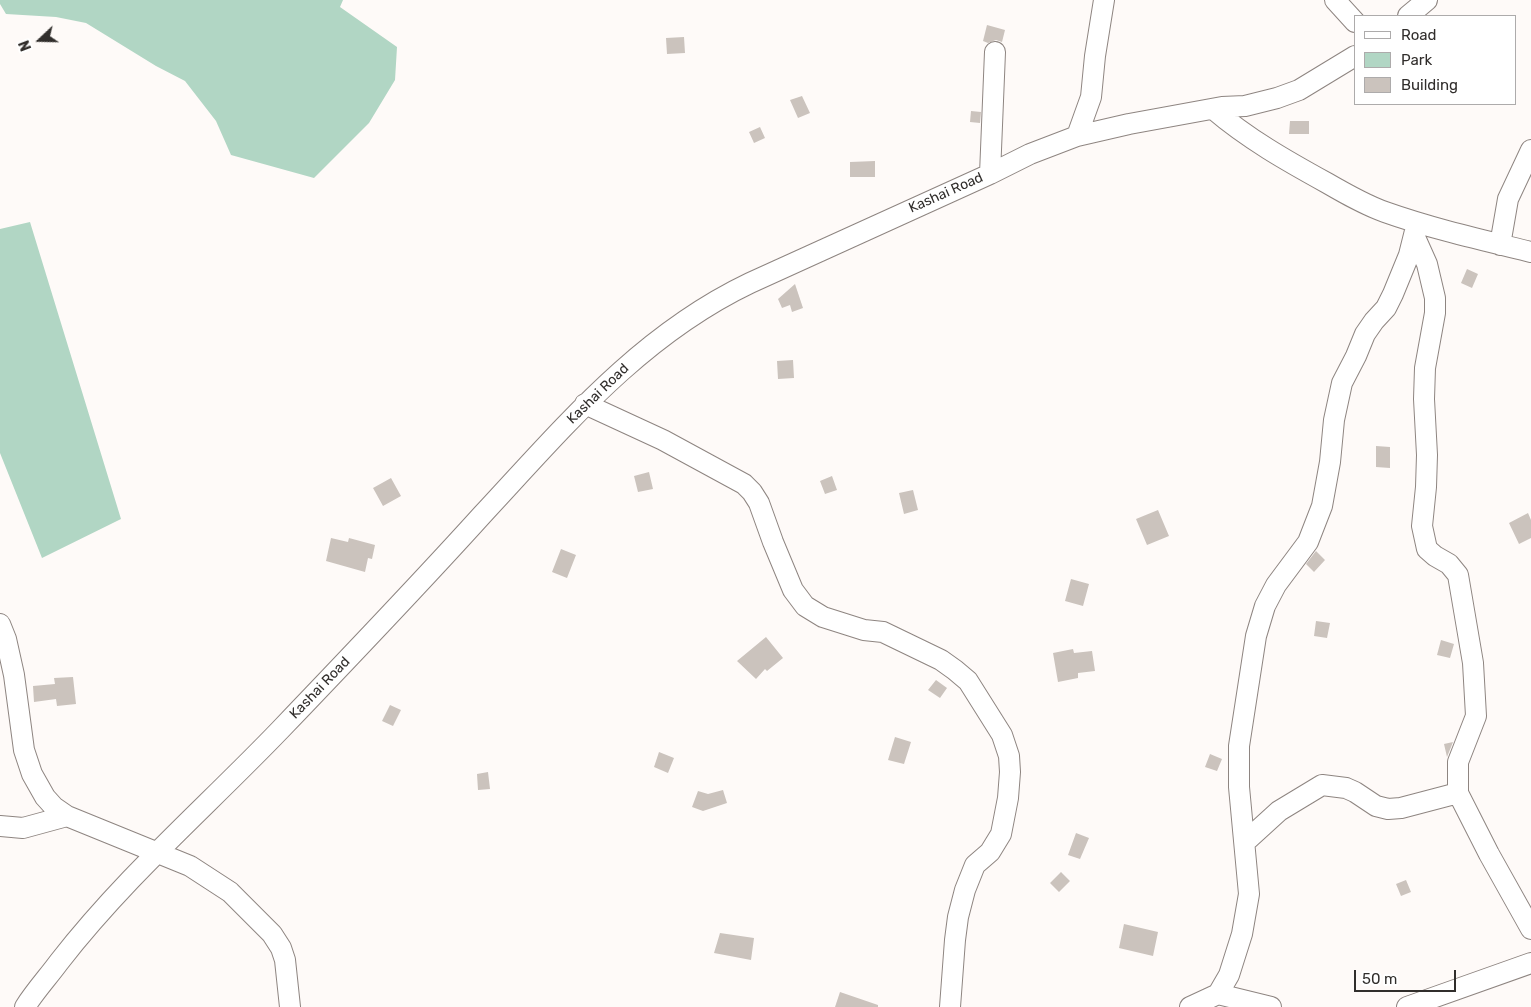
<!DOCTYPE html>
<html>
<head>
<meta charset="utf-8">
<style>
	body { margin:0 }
	#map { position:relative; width:1531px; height:1007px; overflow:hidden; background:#fefaf8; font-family:Rubik,sans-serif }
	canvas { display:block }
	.legend { position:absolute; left:1354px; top:15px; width:162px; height:90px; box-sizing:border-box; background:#fff; border:1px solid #adabab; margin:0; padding:6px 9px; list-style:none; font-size:15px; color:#312e2c }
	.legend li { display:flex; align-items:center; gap:10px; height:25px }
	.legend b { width:25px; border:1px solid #adabab }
	.north { position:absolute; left:15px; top:15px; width:50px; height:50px; -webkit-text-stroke:4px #fff; paint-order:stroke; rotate:249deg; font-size:14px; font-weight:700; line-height:20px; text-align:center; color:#312e2c }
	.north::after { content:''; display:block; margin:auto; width:18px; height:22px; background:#312e2c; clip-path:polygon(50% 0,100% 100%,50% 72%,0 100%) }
	.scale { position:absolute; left:1354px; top:970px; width:102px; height:22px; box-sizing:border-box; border:2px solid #312e2c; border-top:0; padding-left:6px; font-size:15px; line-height:18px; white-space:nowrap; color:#312e2c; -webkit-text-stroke:4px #fff; paint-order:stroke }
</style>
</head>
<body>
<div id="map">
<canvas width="1531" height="1007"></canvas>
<ul class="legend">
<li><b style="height:6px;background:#fff"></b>Road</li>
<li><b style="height:14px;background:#b1d6c4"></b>Park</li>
<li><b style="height:14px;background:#cbc3bd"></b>Building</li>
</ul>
<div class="north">N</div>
<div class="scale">50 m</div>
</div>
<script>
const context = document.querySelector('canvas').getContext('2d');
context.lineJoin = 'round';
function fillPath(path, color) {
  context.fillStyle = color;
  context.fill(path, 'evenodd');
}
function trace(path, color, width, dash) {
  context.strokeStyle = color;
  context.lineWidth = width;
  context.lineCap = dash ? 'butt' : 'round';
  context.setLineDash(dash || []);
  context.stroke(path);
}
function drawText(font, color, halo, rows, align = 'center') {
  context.font = font + ' Rubik,sans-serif';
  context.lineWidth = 4.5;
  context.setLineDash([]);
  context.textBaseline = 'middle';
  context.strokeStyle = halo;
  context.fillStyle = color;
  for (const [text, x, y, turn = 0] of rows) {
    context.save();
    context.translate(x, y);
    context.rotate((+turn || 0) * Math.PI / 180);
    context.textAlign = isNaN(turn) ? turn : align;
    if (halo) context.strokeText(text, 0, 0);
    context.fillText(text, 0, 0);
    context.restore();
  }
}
fillPath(new Path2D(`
	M 0,0 L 343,0 L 340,7 L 397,47 L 395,80 L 369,123 L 314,178 L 231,155 L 216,121 L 185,81 L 156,66 L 86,23 L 56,17 L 6,14 L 0,4 Z
	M 30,222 L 121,519 L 42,558 L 0,453 L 0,229 Z`), '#b1d6c4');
fillPath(new Path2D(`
	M 987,25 L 1005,30 L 1002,42 L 996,40 L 988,43 L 983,41 Z
	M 684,37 L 685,53 L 667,54 L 666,38 Z
	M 802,96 L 810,113 L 798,118 L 790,100 Z
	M 971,111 L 981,112 L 980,123 L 970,122 Z
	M 1290,121 L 1309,121 L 1309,134 L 1289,134 Z
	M 760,127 L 765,138 L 754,143 L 749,132 Z
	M 875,161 L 875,177 L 850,177 L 850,162 Z
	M 1467,269 L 1478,274 L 1472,288 L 1461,283 Z
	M 795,284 L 803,308 L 792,312 L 790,305 L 782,308 L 778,299 Z
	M 793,360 L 794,378 L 778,379 L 777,361 Z
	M 1376,446 L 1390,447 L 1390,468 L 1376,467 Z
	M 649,472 L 653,489 L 638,492 L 634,476 Z
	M 832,476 L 837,490 L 825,494 L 820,481 Z
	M 391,478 L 401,496 L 383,506 L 373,488 Z
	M 913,490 L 918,510 L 904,514 L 899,493 Z
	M 1158,510 L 1169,536 L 1147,545 L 1136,519 Z
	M 1528,513 L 1531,520 L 1531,538 L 1519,544 L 1509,523 Z
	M 331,538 L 348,542 L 349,538 L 375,545 L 372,559 L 368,558 L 365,572 L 326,561 Z
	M 561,549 L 576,555 L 567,578 L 552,572 Z
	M 1316,551 L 1325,560 L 1314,572 L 1306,564 Z
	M 1071,579 L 1089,584 L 1083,606 L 1065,601 Z
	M 1316,621 L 1330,623 L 1327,638 L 1314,636 Z
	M 766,637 L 783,658 L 767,671 L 765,669 L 756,679 L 737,661 Z
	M 1441,640 L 1454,644 L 1450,658 L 1437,655 Z
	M 1073,649 L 1074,653 L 1092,651 L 1095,671 L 1078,673 L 1078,678 L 1058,682 L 1053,653 Z
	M 73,677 L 76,704 L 57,706 L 56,699 L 34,702 L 33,686 L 55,684 L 54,678 Z
	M 936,680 L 947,688 L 940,698 L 928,690 Z
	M 390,705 L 401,710 L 393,726 L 382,721 Z
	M 895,737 L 911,742 L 904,764 L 888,760 Z
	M 1453,742 L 1447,757 L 1444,744 Z
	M 659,752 L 674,758 L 668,773 L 654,767 Z
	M 1210,754 L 1222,759 L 1217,771 L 1205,767 Z
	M 488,772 L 490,789 L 478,790 L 477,774 Z
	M 723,790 L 727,803 L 703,811 L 692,807 L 698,791 L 708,794 Z
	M 1076,833 L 1089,838 L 1080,859 L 1068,855 Z
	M 1061,872 L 1070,881 L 1059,892 L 1050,883 Z
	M 1406,880 L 1411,892 L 1401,896 L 1396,884 Z
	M 1124,924 L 1158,932 L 1153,956 L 1119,948 Z
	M 720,933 L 754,938 L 751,960 L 714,953 Z
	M 840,992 L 878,1005 L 878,1007 L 835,1007 Z`), '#cbc3bd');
const minor = new Path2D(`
	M 1335,0 L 1355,22
	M 1408,16 L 1427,0
	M 1213,109 C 1248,139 1287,161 1327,183 C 1346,194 1365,205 1385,212 C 1433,229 1482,240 1531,252
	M 1077,136 L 1091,97 L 1095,56 L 1104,0
	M 990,174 L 995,52
	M 1414,235 L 1427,264 L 1435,298 L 1435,313 L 1425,368 L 1424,399 L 1427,455 L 1426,487 L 1422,526 L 1427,549 L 1435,556 L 1449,564 L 1458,575 L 1473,663 L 1476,716 L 1458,762 L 1458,793 L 1489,854 L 1531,929
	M 1500,245 L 1508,199 L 1531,150
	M 585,404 L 663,440 L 744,484 L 752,492 L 759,503 L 773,542 L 793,590 L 805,606 L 823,617 L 864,630 L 883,632 L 941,660 L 955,670 L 968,681 L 1002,735 L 1009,756 L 1010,772 L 1008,798 L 1001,834 L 990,852 L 975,865 L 965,890 L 958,917 L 955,940 L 950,1007
	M 0,624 L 6,639 L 14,675 L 24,750 L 32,774 L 45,797 L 54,807 L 67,816
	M 0,826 L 23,828 L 67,816 L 190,866 L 230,892 L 272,934 L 281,948 L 285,960 L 290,1007
	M 1245,842 L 1279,811 L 1322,785 L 1346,788 L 1355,792 L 1376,806 L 1388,809 L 1401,808 L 1458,793
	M 1218,994 L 1229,975 L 1242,934 L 1249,894 L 1239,787 L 1239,746 L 1256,636 L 1265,606 L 1276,585 L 1308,542 L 1322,506 L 1330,462 L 1334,420 L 1342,383 L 1356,356 L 1365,334 L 1374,321 L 1386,308 L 1393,294 L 1409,255 L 1417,223
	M 25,1007 C 35,991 48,977 59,962 C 125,877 206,807 280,730 C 348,659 416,588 482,515 C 564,427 639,336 750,283 L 990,174 L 1030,154 L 1077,136 L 1129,124 L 1222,107 L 1245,106 L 1277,98 L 1299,90 L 1355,56
	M 1190,1007 L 1218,994 L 1271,1007
	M 1407,1007 L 1531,963`);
trace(minor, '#8e8581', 22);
trace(minor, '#fff', 20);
drawText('14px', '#312e2c', '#fff', [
	["Kashai Road",946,193,-24],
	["Kashai Road",598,394,-44],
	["Kashai Road",320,688,-46]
]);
</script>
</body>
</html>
